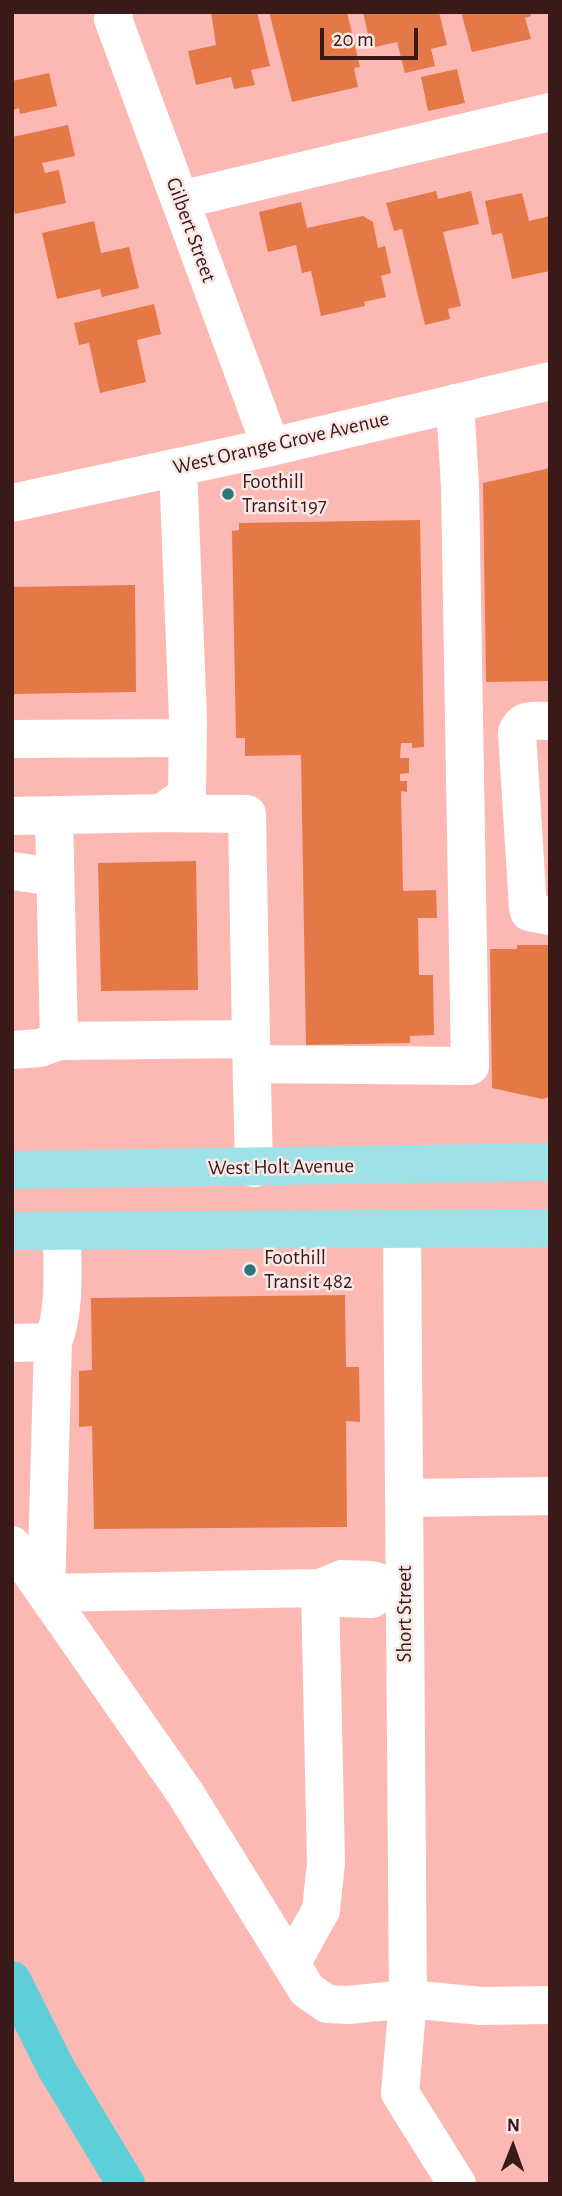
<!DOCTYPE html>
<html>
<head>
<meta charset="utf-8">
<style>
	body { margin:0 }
	#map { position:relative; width:562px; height:2196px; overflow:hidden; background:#fcb9b4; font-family:"Alegreya Sans",sans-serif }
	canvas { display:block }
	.frame { position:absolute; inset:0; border:14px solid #391a18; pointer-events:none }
	.north { position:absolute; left:478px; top:2112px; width:70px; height:70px; -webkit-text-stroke:5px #fae8e7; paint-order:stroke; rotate:1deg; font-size:19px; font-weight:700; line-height:28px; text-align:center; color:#391a18 }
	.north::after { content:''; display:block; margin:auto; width:24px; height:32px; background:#391a18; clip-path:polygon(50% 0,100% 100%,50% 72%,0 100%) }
	.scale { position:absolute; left:320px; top:28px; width:98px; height:32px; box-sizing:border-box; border:4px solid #391a18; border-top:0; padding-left:9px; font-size:21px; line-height:24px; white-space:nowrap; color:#391a18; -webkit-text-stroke:5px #fae8e7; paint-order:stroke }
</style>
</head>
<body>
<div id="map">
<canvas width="562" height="2196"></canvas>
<div class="frame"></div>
<div class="north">N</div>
<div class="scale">20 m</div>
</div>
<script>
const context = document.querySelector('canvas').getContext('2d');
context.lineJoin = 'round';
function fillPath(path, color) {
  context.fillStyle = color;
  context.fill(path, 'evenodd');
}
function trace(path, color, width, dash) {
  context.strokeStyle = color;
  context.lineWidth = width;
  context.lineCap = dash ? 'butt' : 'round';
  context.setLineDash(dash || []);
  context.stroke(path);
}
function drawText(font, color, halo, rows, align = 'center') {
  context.font = font + ' "Alegreya Sans",sans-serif';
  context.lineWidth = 5;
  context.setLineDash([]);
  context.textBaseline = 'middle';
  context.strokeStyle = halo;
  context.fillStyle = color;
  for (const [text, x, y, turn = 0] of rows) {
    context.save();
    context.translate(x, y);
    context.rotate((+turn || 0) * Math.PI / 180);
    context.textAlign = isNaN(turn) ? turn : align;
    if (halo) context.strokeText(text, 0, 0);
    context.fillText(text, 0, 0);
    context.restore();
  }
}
fillPath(new Path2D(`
	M 211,12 L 257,12 L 270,66 L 251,70 L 255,85 L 234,89 L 231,77 L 196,85 L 188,51 L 216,45 Z
	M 269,12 L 347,12 L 360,67 L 354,68 L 358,87 L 292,102 Z
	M 363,12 L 439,12 L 447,45 L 431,49 L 435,66 L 405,73 L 397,42 L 371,48 Z
	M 461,12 L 530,12 L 531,16 L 525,18 L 531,39 L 472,52 Z
	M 457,69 L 465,103 L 428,111 L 421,77 Z
	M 49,73 L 57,106 L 20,114 L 19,108 L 12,110 L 12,81 Z
	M 68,125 L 75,156 L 42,163 L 45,173 L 59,170 L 66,203 L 15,214 L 12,201 L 12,137 Z
	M 436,191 L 438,199 L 471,191 L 479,224 L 443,232 L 461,306 L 448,309 L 450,319 L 425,325 L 402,229 L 394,231 L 386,203 Z
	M 522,193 L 529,221 L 550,216 L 550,271 L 512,279 L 502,233 L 492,235 L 485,201 Z
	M 301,202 L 307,228 L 363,216 L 373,222 L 378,248 L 385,246 L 391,273 L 381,276 L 386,297 L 364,302 L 365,306 L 321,316 L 311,271 L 302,273 L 296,245 L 268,252 L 259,212 Z
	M 94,221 L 101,253 L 129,247 L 139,288 L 102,297 L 100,289 L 57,299 L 42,233 Z
	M 154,304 L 161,334 L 137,340 L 146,382 L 100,393 L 89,343 L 79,345 L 74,323 Z
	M 550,468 L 550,681 L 486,682 L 483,483 Z
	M 420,520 L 424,747 L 412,748 L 412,743 L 401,743 L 400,758 L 409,758 L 409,773 L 400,774 L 400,781 L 407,781 L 407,792 L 401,791 L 403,891 L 436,890 L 437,918 L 418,918 L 419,975 L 433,975 L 434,1035 L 410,1036 L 410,1043 L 306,1045 L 301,755 L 245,756 L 245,738 L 236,738 L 232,531 L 239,530 L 239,523 Z
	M 135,585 L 136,692 L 12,694 L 12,587 Z
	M 196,861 L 198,990 L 101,991 L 98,863 Z
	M 517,945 L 550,945 L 550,1097 L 542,1099 L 492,1088 L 490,949 L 517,949 Z
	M 345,1295 L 346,1367 L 359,1367 L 360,1422 L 346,1421 L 347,1527 L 94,1529 L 92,1426 L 79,1427 L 79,1371 L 92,1370 L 91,1298 Z`), '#e57847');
trace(new Path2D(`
	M 114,12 L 113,19 L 271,447
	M 180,200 L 550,112
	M 12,503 L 271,447 L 550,381
	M 550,721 C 536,721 522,717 517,733 L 528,908 L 529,912 L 550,916
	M 12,739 L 187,738
	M 54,815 L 59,1041 L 251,1039 L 247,814 L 158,813
	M 12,816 L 162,813 L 187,795 L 188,719 L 178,467
	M 12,871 L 55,877
	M 251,1039 L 254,1168
	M 12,1050 L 40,1048 L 59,1041
	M 252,1064 L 470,1066 L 460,486 L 455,403
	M 402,1230 L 408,1999 L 400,2093 L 457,2184
	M 53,1342 L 46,1593 L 320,1588 L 326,1863 L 321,1910 L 291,1964
	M 12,1343 L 53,1342 C 66,1308 62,1267 62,1231
	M 404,1498 L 550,1496
	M 12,1545 L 185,1793 L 307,1990 L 327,2004 L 348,2005 L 408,1999 L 481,2006 L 550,2005
	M 387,1586 L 372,1599 L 341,1598 L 320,1588 L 342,1579 L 372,1580 L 387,1586 L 405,1585`), '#fff', 38);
trace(new Path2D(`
	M 12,1170 L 550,1162
	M 12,1231 L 550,1228`), '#9ee2e8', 38);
trace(new Path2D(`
	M 12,1980 L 56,2068 L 126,2184`), '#5eced8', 38);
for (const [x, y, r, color] of [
	[228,494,7,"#2d767d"],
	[250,1270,7,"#2d767d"]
]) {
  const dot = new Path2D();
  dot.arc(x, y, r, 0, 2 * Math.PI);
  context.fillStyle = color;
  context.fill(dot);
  trace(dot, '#fae8e7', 2.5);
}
drawText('21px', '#391a18', '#fae8e7', [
	["Gilbert Street",191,230,70],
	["West Orange Grove Avenue",281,443,-13],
	["West Holt Avenue",281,1167,-1],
	["Short Street",405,1614,-90]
]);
drawText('21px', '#391a18', '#fae8e7', [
	["Foothill",242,482],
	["Transit 197",242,506],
	["Foothill",264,1258],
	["Transit 482",264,1282]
], 'left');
</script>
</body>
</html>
